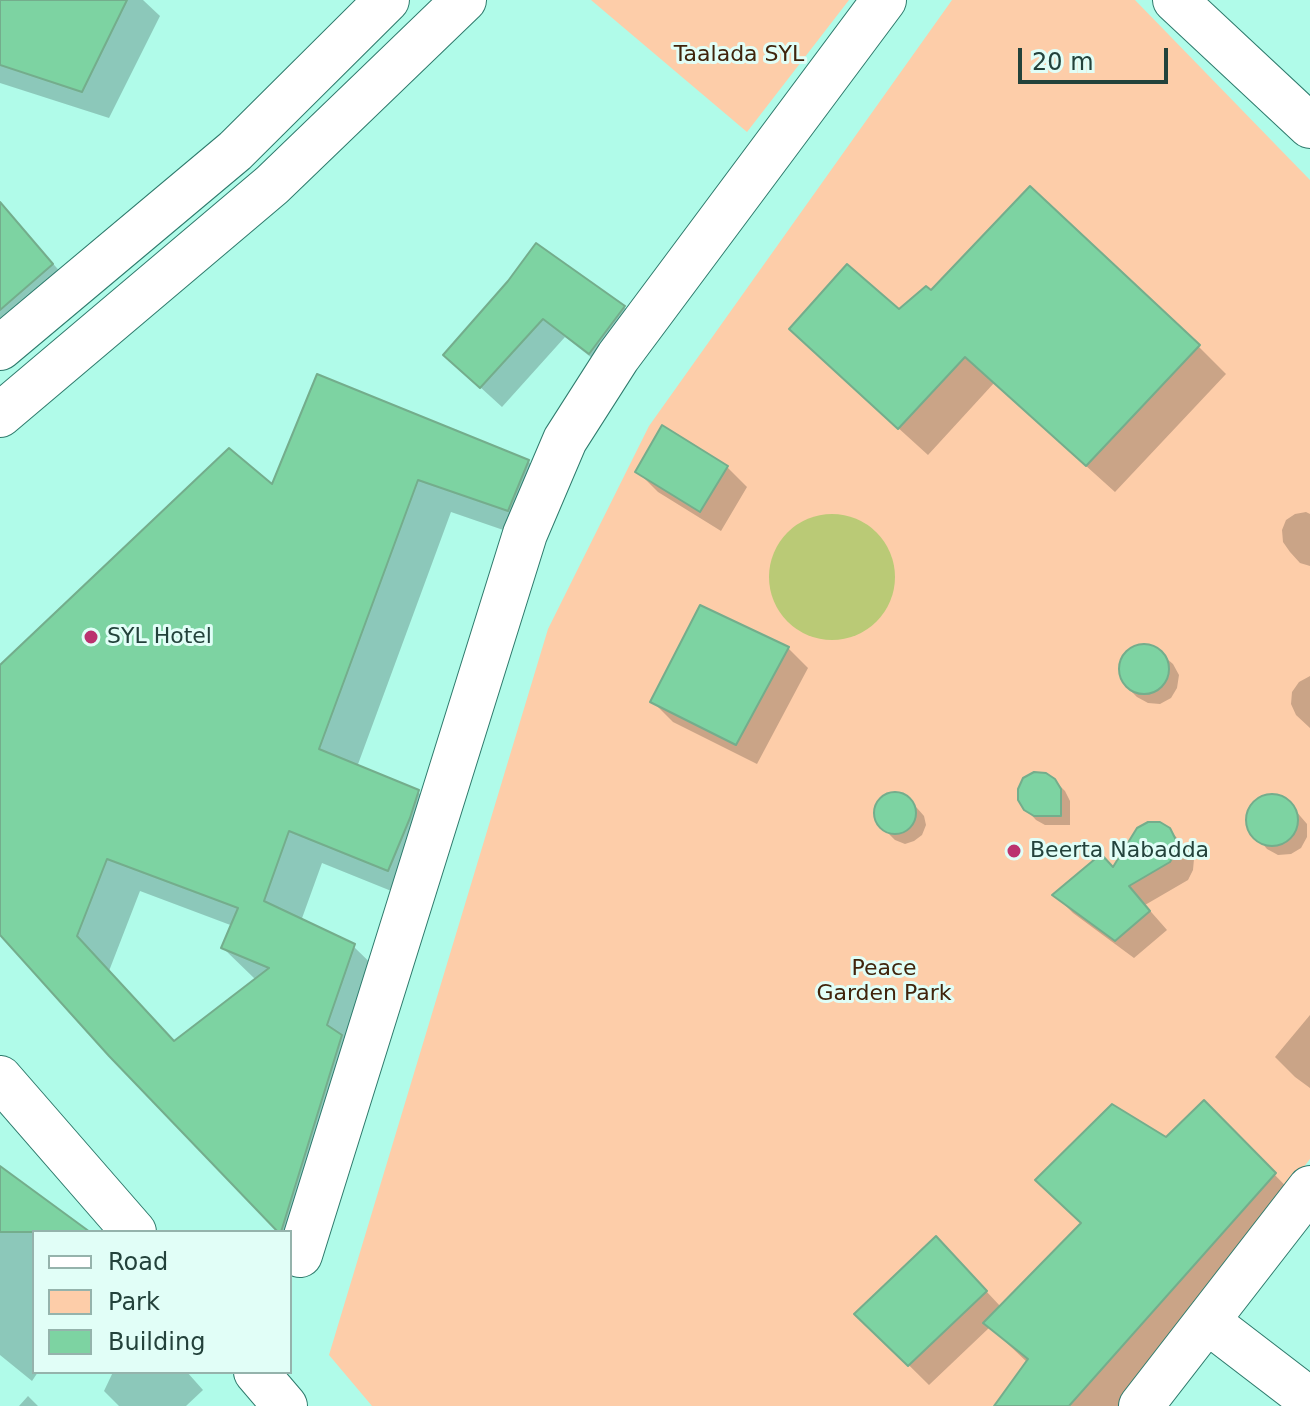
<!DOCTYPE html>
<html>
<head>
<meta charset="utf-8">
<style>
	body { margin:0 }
	#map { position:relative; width:1310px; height:1406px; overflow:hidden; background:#b0fbe9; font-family:"DejaVu Sans",sans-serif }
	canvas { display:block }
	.legend { position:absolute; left:32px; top:1230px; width:260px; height:144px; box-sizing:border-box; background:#e1fef7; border:2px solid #95b3ac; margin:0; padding:10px 14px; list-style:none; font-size:24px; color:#23423b }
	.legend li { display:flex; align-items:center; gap:16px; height:40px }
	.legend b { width:40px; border:2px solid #95b3ac }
	.scale { position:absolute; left:1018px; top:48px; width:150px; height:36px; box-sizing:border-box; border:4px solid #23423b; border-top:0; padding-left:10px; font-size:24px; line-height:28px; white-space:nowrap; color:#23423b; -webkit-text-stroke:6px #e1fef7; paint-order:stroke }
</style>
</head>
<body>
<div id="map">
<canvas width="1310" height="1406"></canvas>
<ul class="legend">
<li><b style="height:10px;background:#fff"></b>Road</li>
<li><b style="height:22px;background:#fdcda9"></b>Park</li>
<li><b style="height:22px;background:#7dd3a2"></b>Building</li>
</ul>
<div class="scale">20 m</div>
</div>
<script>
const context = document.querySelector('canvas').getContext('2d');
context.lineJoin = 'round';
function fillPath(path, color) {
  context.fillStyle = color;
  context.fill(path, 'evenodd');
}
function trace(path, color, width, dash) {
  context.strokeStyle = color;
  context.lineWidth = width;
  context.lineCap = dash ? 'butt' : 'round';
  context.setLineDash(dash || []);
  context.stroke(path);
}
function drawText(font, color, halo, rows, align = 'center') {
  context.font = font + ' "DejaVu Sans",sans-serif';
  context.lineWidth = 6;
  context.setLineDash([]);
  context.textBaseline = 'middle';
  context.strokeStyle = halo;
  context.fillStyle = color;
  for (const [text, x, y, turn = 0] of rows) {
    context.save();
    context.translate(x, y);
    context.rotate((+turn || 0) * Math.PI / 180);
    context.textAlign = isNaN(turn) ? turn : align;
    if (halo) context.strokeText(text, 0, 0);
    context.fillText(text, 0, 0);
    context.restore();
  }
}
fillPath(new Path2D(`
	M 591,0 L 849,0 L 747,132 Z
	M 952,0 L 1135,0 L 1310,180 L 1310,1159 L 1118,1406 L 372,1406 L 329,1355 L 548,629 L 649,426 Z`), '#fdcda9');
fillPath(new Path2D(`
	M769 577a63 63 0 1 1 126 0a63 63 0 1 1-126 0Z`), '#baca76');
fillPath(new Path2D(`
	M 0,0 L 143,0 L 160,16 L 109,118 L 0,83 Z
	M 0,204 L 72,285 L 0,348 Z
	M 509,282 L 624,307 L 644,327 L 611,373 L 565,337 L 502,407 L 445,355 Z
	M 931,293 L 1198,346 L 1226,374 L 1115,492 L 994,383 L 928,455 L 820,357 L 792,329 L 899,312 Z
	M 528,461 L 561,495 L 541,543 L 451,512 L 357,767 L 418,792 L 451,825 L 421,903 L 322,863 L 301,921 L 353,946 L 387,979 L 290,1232 L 280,1232 L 0,932 L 0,668 L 273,488 ZM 140,891 L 233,926 L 223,948 L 256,980 L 176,1043 L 109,971 Z
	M 727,467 L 747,487 L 721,531 L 658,492 L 638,472 Z
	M 1306,512 L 1310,514 L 1310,566 L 1300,563 L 1290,552 L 1283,542 L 1282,530 L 1286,520 L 1295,514 Z
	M 1139,646 L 1152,646 L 1173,664 L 1179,675 L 1177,688 L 1171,698 L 1160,704 L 1148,703 L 1137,697 L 1126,686 L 1121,674 L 1121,662 L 1128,651 Z
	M 788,648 L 808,668 L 757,764 L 673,722 L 653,702 Z
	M 1310,676 L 1310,728 L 1296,715 L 1291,704 L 1292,692 L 1299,682 Z
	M 1054,780 L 1065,791 L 1070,801 L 1070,825 L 1045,825 L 1036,820 L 1026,809 Z
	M 897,794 L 906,797 L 917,808 L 924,816 L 926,825 L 922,835 L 914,841 L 905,844 L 895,840 L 885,830 L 877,821 L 876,812 L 879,802 L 887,796 Z
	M 1278,797 L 1289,803 L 1307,824 L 1307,837 L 1301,848 L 1291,854 L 1278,855 L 1267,849 L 1249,828 L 1249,815 L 1255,804 L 1265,798 Z
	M 1169,830 L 1188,849 L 1194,859 L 1193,870 L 1188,880 L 1145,905 L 1167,930 L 1134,958 L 1073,913 L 1055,895 L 1114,869 Z
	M 1310,1015 L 1310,1088 L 1295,1077 L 1275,1057 Z
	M 1204,1102 L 1305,1206 L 1127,1406 L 997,1406 L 1028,1363 L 990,1327 L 929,1385 L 857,1314 L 956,1259 L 1001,1307 Z
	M 0,1168 L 87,1232 L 34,1232 L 34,1372 L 38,1372 L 32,1381 L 0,1355 Z
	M 113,1372 L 187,1372 L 203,1390 L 186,1406 L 119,1406 L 104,1391 Z
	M 28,1396 L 38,1406 L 19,1406 Z`), '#0003');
const building = new Path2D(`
	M 0,0 L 127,0 L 82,92 L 0,65 Z
	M 1030,186 L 1200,345 L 1086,466 L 965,357 L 898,429 L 789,329 L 847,264 L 899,309 L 926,286 L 931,290 Z
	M 0,202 L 53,264 L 0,310 Z
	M 536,243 L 625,306 L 589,354 L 543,319 L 480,388 L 443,355 L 508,281 Z
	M 317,374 L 529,460 L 508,511 L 418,480 L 319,749 L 419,790 L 410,818 L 388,871 L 289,831 L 264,901 L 355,944 L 327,1025 L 342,1035 L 281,1232 L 278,1232 L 109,1056 L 0,935 L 0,665 L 229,448 L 272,484 ZM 107,859 L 238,908 L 221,948 L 269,968 L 174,1041 L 77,936 Z
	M 662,425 L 728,466 L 700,512 L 635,472 Z
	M 700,605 L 789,647 L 736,745 L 650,702 Z
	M1119 669a25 25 0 1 1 50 0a25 25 0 1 1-50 0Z
	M 1034,772 L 1046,773 L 1055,779 L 1061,789 L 1061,816 L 1034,816 L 1024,810 L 1018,800 L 1018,789 L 1023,778 Z
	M874 813a21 21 0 1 1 42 0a21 21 0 1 1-42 0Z
	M1246 820a26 26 0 1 1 52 0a26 26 0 1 1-52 0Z
	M 1148,822 L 1160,822 L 1170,828 L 1176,840 L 1176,851 L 1170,862 L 1129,886 L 1150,911 L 1115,941 L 1052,895 L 1101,854 L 1113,867 L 1137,828 Z
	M 1204,1100 L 1276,1173 L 1069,1406 L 994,1406 L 1028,1359 L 983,1323 L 1081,1223 L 1035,1180 L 1112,1104 L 1166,1137 Z
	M 0,1166 L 90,1232 L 0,1232 Z
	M 936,1236 L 987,1291 L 908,1366 L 854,1314 Z`);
fillPath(building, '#7dd3a2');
trace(building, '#74ad8c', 2);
const minor = new Path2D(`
	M 1175,0 L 1310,126
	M 300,1255 L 525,534 L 565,440 L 618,357 L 884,0
	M 1207,1321 L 1310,1400
	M 1141,1406 L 1310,1188`);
const tertiary = new Path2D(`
	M 0,1078 L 134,1232
	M 256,1372 L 285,1406`);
const trunk = new Path2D(`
	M 0,348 L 235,151 L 387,0
	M 0,415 L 272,185 L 464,0`);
trace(minor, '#2e7a6c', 46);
trace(tertiary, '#2e7a6c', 46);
trace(trunk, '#2e7a6c', 46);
trace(minor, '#fff', 44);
trace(tertiary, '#fff', 44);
trace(trunk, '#fff', 44);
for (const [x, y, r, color] of [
	[91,637,8,"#bb326f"],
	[1014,851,8,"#bb326f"]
]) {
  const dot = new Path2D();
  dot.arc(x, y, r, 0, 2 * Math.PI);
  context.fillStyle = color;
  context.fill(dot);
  trace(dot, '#e1fef7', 3);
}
drawText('22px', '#40240c', '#e1fef7', [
	["Taalada SYL",739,55],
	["Peace",884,969],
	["Garden Park",884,994]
]);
drawText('22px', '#23423b', '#e1fef7', [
	["SYL Hotel",107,637],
	["Beerta Nabadda",1030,851]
], 'left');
</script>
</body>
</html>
